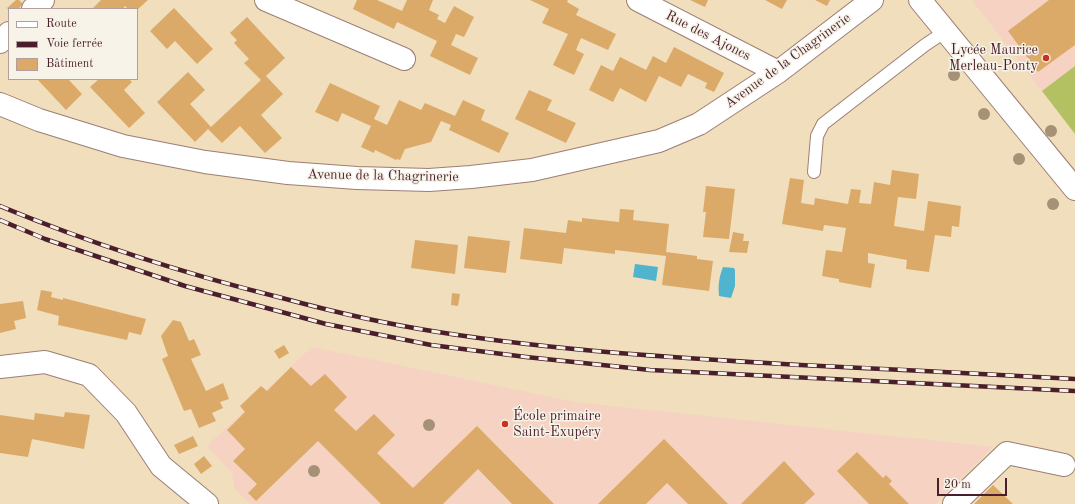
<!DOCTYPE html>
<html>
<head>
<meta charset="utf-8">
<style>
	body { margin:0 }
	#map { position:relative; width:1075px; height:504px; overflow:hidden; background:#f0debd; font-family:"Old Standard TT",serif }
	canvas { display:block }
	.legend { position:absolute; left:8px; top:8px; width:130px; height:72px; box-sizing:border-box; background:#f7f3e8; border:1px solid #b29e9c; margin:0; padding:5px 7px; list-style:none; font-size:12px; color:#4a1f2b }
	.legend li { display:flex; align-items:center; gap:8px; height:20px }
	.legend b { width:20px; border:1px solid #b29e9c }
	.scale { position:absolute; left:937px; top:478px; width:70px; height:18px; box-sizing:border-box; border:2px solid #4a1f2b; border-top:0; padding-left:5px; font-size:12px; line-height:14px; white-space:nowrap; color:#4a1f2b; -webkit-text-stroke:3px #f7f3e8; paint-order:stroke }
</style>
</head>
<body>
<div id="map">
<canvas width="1075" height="504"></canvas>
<ul class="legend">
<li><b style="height:5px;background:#fff"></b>Route</li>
<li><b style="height:5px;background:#4a1f2b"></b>Voie ferrée</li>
<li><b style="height:11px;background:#dbaa68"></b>Bâtiment</li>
</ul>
<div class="scale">20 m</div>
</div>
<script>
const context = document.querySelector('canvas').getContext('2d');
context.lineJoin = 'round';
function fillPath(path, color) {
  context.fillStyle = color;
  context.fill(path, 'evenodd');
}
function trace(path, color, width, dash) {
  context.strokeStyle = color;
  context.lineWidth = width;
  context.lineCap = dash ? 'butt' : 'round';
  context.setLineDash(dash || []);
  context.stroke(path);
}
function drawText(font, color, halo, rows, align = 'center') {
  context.font = font + ' "Old Standard TT",serif';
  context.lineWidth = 3;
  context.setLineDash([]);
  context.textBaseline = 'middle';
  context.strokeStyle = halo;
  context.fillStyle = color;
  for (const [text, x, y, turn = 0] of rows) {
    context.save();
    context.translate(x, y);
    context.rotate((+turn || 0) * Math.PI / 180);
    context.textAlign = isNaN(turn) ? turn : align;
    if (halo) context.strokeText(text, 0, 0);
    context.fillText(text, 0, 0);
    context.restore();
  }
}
fillPath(new Path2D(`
	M 972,0 L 1075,0 L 1075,134 L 992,26 Z
	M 312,347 L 575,402 L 993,447 L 935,504 L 251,504 L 235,489 L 232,473 L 207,446 Z`), '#f6d2c3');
fillPath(new Path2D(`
	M 1075,66 L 1075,134 L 1042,91 Z`), '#b4c163');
fillPath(new Path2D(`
	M 635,264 L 658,267 L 656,281 L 633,277 Z
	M 723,267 L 734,268 L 735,270 L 735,286 L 731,298 L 719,296 C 718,285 719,277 723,267 Z`), '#50b4cf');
fillPath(new Path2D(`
	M 16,0 L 19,0 L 23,4 L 18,9 L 8,9 L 7,8 Z
	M 101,0 L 148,0 L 137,10 L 128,9 L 125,6 L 123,9 L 92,9 Z
	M 357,0 L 377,0 L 402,11 L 407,0 L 433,0 L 429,10 L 439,15 L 437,19 L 445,23 L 454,6 L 474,17 L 464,37 L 456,34 L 451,45 L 478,58 L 470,75 L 430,56 L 437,41 L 397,22 L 394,29 L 353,9 Z
	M 530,0 L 568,0 L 567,2 L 579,9 L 576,15 L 616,34 L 608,50 L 581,38 L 576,50 L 584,54 L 574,75 L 553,65 L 568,34 L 542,23 L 549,9 Z
	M 690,0 L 708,0 L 705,7 Z
	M 765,0 L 787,0 L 782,9 Z
	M 815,0 L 830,0 L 827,6 Z
	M 1049,0 L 1075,0 L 1075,45 L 1038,72 L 1008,31 Z
	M 174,8 L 213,49 L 197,64 L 175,41 L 167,49 L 150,31 Z
	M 247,17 L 285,58 L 266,76 L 283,94 L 261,115 L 282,138 L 265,153 L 240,126 L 222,143 L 208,129 L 195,142 L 157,102 L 188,72 L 205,90 L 190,104 L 211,127 L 227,112 L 261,80 L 244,63 L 249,59 L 234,43 L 237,40 L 230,33 Z
	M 674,47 L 724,73 L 714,92 L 705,88 L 707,83 L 688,74 L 681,87 L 659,76 L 646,102 L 620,88 L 613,102 L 589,90 L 601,65 L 613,71 L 620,57 L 646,70 L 653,56 L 666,63 Z
	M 37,79 L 68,79 L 82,94 L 66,110 Z
	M 99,79 L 129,79 L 132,82 L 124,90 L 145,113 L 129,128 L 90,87 Z
	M 330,83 L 380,106 L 374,119 L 387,125 L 399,100 L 421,110 L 425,103 L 455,116 L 463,100 L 485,110 L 481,120 L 509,133 L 499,153 L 449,130 L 451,125 L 441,121 L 431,142 L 405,149 L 400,160 L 397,159 L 396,160 L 375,150 L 374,153 L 361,147 L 371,126 L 342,113 L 338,122 L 315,112 Z
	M 529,90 L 552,100 L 547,110 L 576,123 L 566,143 L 515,119 Z
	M 892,170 L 919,174 L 916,199 L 898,197 L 894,226 L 924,231 L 928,201 L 961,206 L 959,227 L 952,226 L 951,237 L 935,235 L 929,272 L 906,269 L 907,260 L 868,253 L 868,263 L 875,264 L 871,288 L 839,282 L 839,279 L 822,276 L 826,250 L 842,252 L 846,228 L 824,225 L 823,231 L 782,224 L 790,178 L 804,180 L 801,203 L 814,205 L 815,198 L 848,204 L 851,189 L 861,190 L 859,203 L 871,204 L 874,182 L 890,185 Z
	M 706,186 L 735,189 L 729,239 L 703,237 L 706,212 L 703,212 Z
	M 620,209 L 634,210 L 633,220 L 669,224 L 666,252 L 697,256 L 697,259 L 713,261 L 709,291 L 662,285 L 666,256 L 615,250 L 615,254 L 564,248 L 562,264 L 520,259 L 524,228 L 566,233 L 568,220 L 582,222 L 582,218 L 619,222 Z
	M 733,232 L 744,234 L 743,241 L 749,241 L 747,253 L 729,252 Z
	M 468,236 L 510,241 L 506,273 L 464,268 Z
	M 415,240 L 458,245 L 455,274 L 411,268 Z
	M 41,290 L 52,292 L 51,297 L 63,300 L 63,298 L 146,319 L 141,335 L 129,332 L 127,340 L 58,325 L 59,316 L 37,310 Z
	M 452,293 L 460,294 L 458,306 L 451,305 Z
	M 23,301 L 26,318 L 14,321 L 16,329 L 0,333 L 0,304 Z
	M 173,320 L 181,322 L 189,341 L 194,339 L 201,355 L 191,359 L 206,391 L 223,383 L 229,399 L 220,402 L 223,408 L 212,413 L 216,421 L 199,428 L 191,409 L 184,411 L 162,359 L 168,356 L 161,336 Z
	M 284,345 L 289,353 L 279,359 L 274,351 Z
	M 291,367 L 311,386 L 325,374 L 347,397 L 334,410 L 356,431 L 374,414 L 395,435 L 377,453 L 413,488 L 477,426 L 554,504 L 512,504 L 478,469 L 443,504 L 381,504 L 318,441 L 256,501 L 248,493 L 257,484 L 233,461 L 245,449 L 227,430 L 245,412 L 240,406 L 261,386 L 267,391 Z
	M 65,412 L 90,415 L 84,449 L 32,439 L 28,457 L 0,453 L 0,415 L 34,420 L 35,413 L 64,417 Z
	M 193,436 L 198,446 L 179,454 L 174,445 Z
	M 664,439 L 728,504 L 688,504 L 667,483 L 646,504 L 598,504 Z
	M 857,452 L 883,478 L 886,475 L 892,481 L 889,484 L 909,504 L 869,504 L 837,471 Z
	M 204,456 L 212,466 L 201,474 L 194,464 Z
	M 784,461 L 815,494 L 804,504 L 741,504 Z
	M 993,485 L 1013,504 L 974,504 Z`), '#dbaa68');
const lane = new Path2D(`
	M 814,172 L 817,136 L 823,124 L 925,45 L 946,31`);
const street = new Path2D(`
	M 266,0 L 404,59
	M 638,0 L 778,72
	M 920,0 L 1075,189
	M 33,9 L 43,0
	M 0,42 L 9,33
	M 0,104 L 39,120 L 123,146 L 205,162 L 288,173 L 357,178 L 429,180 L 471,177 L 532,170 L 659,141 L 699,124 L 778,72 L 872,0
	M 0,367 L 45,362 L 89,375 L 126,413 L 161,466 L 207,504
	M 954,504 L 1007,453 L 1064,465`);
trace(lane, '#9d7e74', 14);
trace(street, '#9d7e74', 24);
trace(lane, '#fff', 12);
trace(street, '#fff', 22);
const rail = new Path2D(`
	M 0,206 C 92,244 186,274 282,298 C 334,312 386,324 438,332 C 558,351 679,358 800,365 C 892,369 983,374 1075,379
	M 0,220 L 45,239 L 185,286 L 326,324 L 431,345 L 526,357 L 650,370 L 1075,391`);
trace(rail, '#4a1f2b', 4.5);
trace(rail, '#f7f3e8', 3, [9]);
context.fillStyle = '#a69076';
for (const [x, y] of [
	[954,75],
	[984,114],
	[1051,131],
	[1019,159],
	[1053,204],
	[429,425],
	[314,471]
]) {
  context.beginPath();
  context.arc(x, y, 6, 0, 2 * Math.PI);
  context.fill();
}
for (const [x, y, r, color] of [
	[1046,58,4,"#c8321e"],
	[505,424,4,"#c8321e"]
]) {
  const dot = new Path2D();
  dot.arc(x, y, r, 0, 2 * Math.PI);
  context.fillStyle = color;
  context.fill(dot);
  trace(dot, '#f7f3e8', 1.5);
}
drawText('14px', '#4a1f2b', '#f7f3e8', [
	["Rue des Ajoncs",708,36,27],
	["Avenue de la Chagrinerie",788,61,-36],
	["Avenue de la Chagrinerie",383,176,1]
]);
drawText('14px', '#4a1f2b', '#f7f3e8', [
	["Lycée Maurice",1038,50],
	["Merleau-Ponty",1038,66],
	["École primaire",513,416,"left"],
	["Saint-Exupéry",513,432,"left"]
], 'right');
</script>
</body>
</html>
